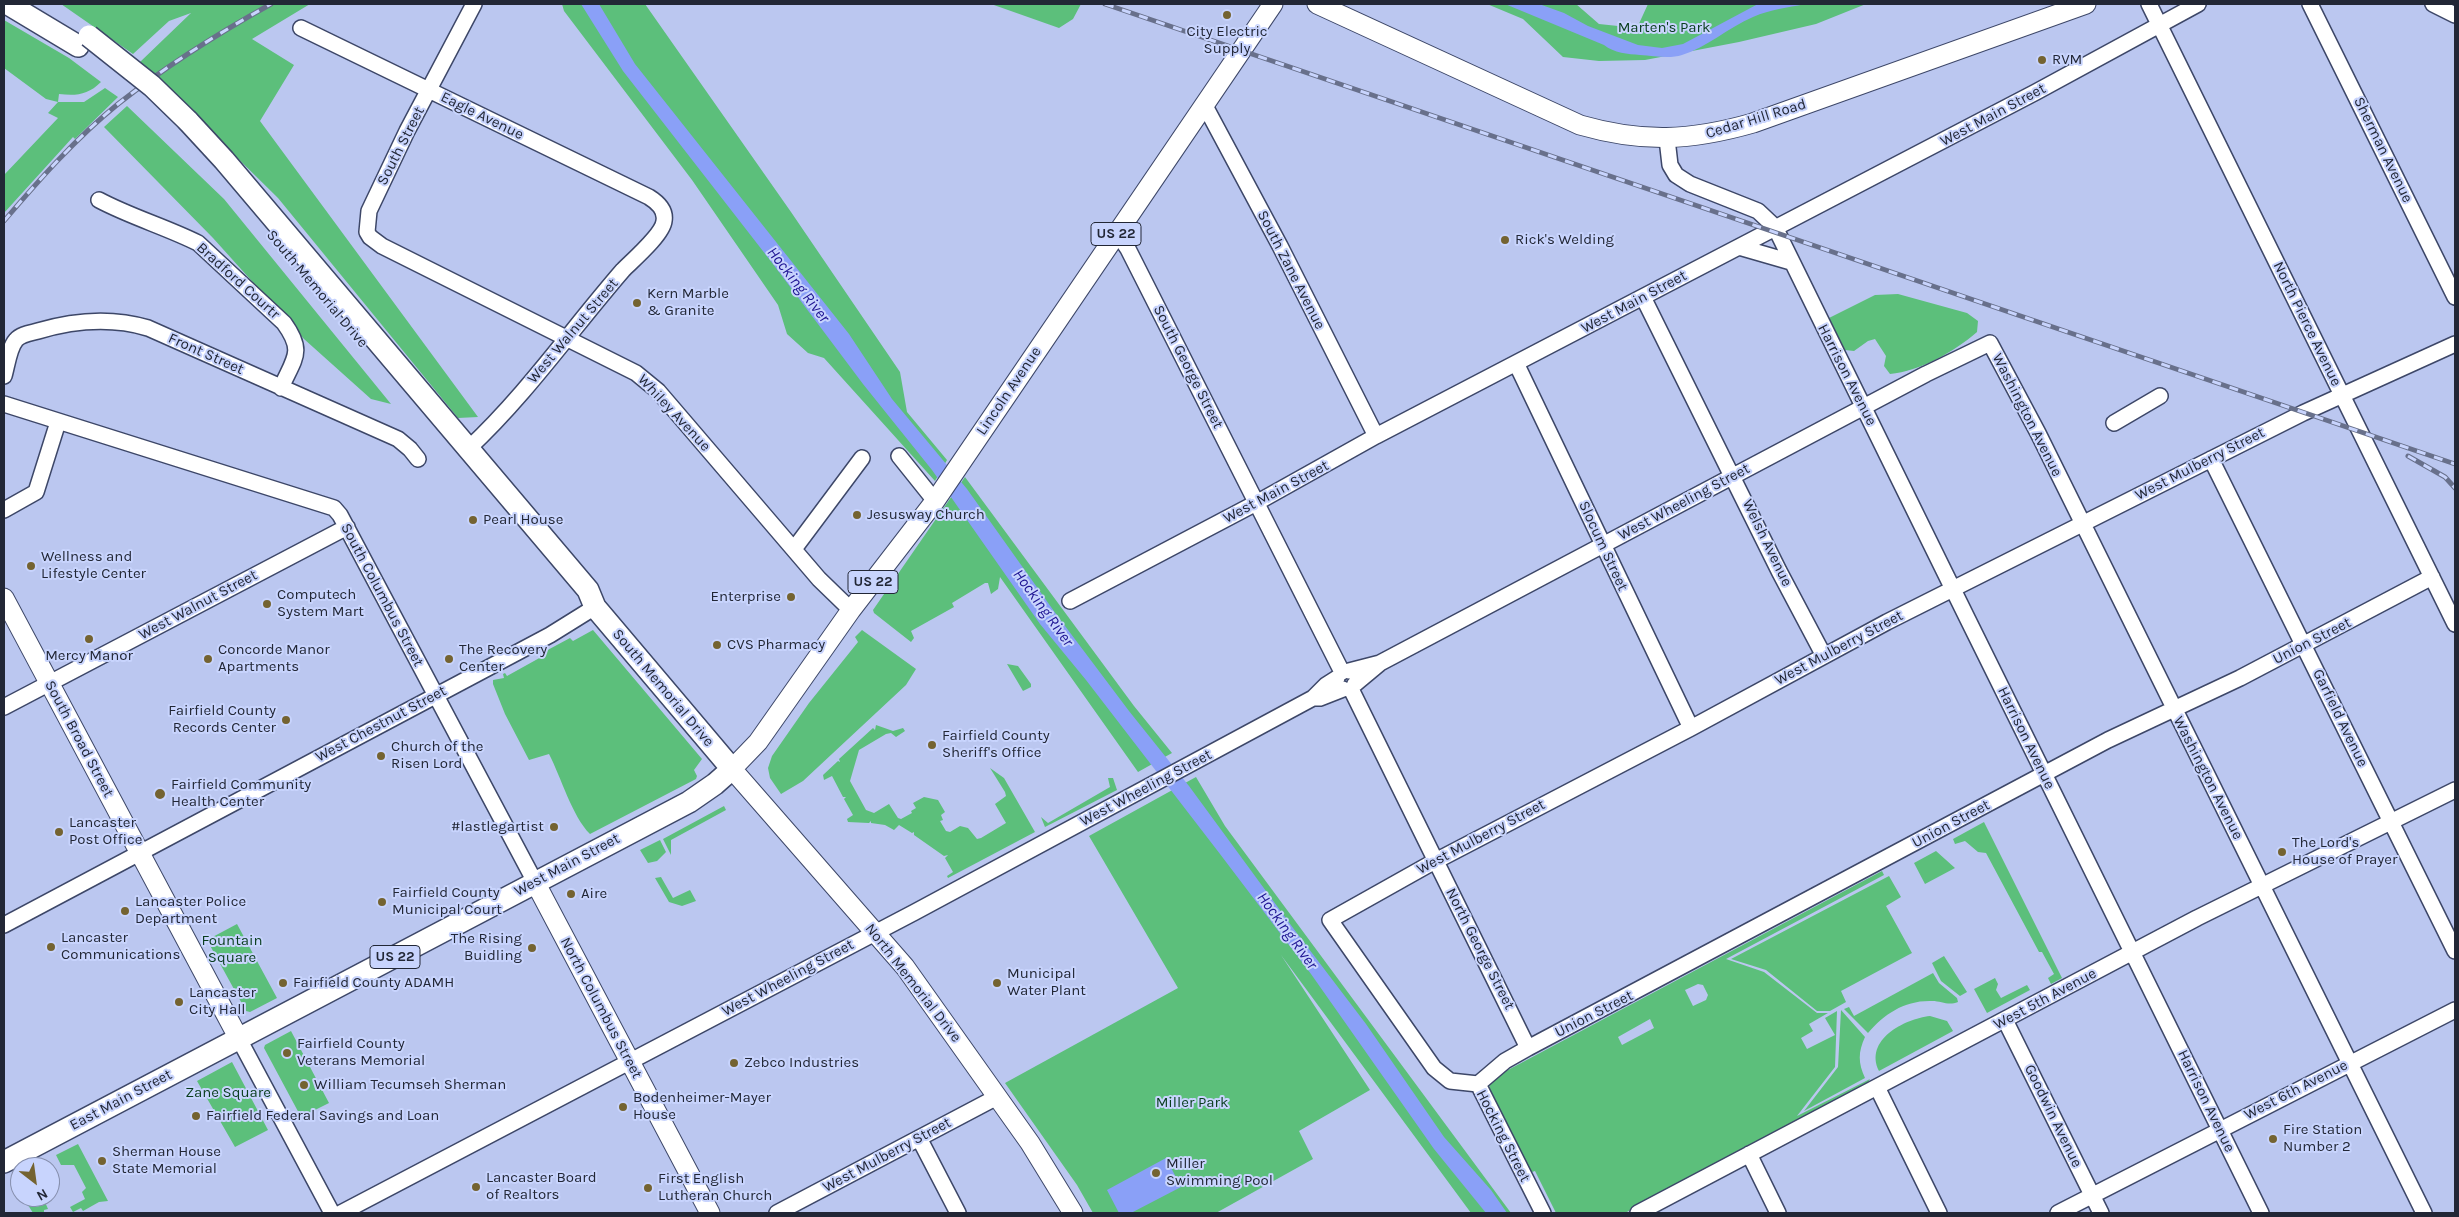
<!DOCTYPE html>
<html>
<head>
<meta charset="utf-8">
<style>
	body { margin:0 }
	#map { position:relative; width:2459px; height:1217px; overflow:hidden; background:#bbc7f0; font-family:Karla,sans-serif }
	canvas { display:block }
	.frame { position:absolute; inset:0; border:5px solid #222736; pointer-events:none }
	.north { position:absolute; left:10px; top:1157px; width:50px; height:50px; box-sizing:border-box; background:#c8d4fd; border:1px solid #868fad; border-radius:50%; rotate:150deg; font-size:14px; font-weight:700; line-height:20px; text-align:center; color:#222736 }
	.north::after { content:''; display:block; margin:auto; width:18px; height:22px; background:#746331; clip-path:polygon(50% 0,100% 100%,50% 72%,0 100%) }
</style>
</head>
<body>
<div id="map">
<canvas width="2459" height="1217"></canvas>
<div class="frame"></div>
<div class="north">N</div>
</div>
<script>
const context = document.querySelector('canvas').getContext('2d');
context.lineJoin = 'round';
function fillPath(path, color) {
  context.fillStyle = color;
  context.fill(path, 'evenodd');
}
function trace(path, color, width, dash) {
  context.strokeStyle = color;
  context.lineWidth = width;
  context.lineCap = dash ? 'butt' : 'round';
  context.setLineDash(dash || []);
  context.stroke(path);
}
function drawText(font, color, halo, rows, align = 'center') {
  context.font = font + ' Karla,sans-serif';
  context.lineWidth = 4;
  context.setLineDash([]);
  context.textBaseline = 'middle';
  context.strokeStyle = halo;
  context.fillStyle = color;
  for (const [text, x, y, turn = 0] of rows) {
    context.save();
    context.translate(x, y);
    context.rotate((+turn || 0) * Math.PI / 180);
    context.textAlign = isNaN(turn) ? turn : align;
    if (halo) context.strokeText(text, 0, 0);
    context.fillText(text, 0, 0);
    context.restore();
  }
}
fillPath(new Path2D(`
	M 61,4 L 310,4 L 252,39 L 294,65 L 260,121 L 478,417 L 458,418 L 278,198 L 140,62 L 191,13 L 169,21 L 133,54 Z
	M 562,4 L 645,4 L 791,212 L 900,372 L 907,412 L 947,460 L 935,481 L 824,358 L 808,353 L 787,334 L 778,305 L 692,180 L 564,11 Z
	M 991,4 L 1081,4 L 1073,19 L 1059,28 Z
	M 1487,4 L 1576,4 L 1599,24 L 1637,28 L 1648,4 L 1866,4 L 1816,24 L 1739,42 L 1645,60 L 1599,61 L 1563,57 L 1523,19 Z
	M 4,20 L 69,58 L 101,82 C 88,95 76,96 59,94 L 58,102 L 84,102 L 105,88 L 118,97 L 75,139 L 73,137 L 4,213 L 4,175 L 58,118 L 48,113 L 58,102 L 46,99 L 4,68 Z
	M 127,106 L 224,199 L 391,404 L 371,399 L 304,339 L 213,238 L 104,127 Z
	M 1898,294 L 1967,313 L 1978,321 L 1977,332 C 1954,352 1920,371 1890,374 L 1884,366 L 1886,356 L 1875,339 L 1868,341 L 1854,351 L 1845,350 L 1829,318 L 1875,295 Z
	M 965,477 L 1134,706 L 1172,753 L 1138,772 L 1000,577 L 998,589 L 991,594 L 988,583 L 985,583 L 952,603 L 954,607 L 911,631 L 914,638 L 911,642 L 874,613 L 873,610 Z
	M 593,630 L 702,759 L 694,770 L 697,776 L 696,779 L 590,834 C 572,816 561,777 549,754 L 529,760 L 505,714 L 493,684 L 493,680 L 504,678 L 503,674 L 505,673 L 507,676 L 543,656 L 542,653 L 570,638 L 573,641 Z
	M 862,630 L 916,669 L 906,685 L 803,781 L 781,794 L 770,778 L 768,768 L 772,756 L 809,703 L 858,642 L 855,637 Z
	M 1007,664 L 1018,666 L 1031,684 L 1031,687 L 1023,691 Z
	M 876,725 L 893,731 L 903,728 L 905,731 L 896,737 L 891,733 L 886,734 L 859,750 L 850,781 L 866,810 L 874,813 L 889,804 L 898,818 L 901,819 L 912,813 L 911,811 L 916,808 L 913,803 L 924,797 L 938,800 L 945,812 L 941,815 L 943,820 L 940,821 L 946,831 L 950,832 L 960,826 L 968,828 L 977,839 L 981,838 L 1006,823 L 995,804 L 1006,796 L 1005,792 L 990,768 L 1004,778 L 1035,832 L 948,878 L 947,876 L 953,872 L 945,858 L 948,855 L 944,856 L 914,835 L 914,832 L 912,833 L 899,825 L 894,830 L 885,825 L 871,823 L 871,821 L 869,823 L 848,822 L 847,819 L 853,815 L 844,799 L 846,797 L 843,797 L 832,776 L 824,780 L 823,775 L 838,761 L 840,762 L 839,759 L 873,728 L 875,730 Z
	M 1196,777 L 1225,826 L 1511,1213 L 1471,1213 L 1281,955 L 1370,1090 L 1299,1131 L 1313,1159 L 1216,1213 L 1093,1213 L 1077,1185 L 1005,1083 L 1178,988 L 1089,836 Z
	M 1108,778 L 1113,778 L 1117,790 L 1045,827 L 1041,817 L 1048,823 L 1110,787 Z
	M 724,806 L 726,810 L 671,840 L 671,855 L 663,839 Z
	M 1984,822 L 2062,978 L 2051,984 L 2048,978 L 2054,974 L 2042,952 L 2039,952 L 1986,853 L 1978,852 L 1965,841 L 1955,844 L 1953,839 Z
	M 660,840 L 666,852 L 657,861 L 648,863 L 640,850 Z
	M 1936,851 L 1955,868 L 1925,884 L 1914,863 Z
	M 1882,871 L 1884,875 L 1726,959 L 1764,972 L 1817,1013 L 1828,1013 L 1809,1024 L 1813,1031 L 1801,1038 L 1807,1049 L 1835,1035 L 1825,1018 L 1837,1011 L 1835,1067 L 1797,1116 L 1870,1079 L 1867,1084 L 1625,1213 L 1556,1213 L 1535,1171 L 1529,1173 L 1490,1091 L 1489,1084 L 1491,1079 ZM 1698,984 L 1703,985 L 1708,995 L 1706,1000 L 1693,1006 L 1685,990 ZM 1650,1019 L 1654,1028 L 1622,1045 L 1618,1037 Z
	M 1889,876 L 1901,897 L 1886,906 L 1912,953 L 1841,991 L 1846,1002 L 1830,1011 L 1817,1011 L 1766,970 L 1731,959 Z
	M 661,877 L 673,898 L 690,890 L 696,901 L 682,906 L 669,902 L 655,878 Z
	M 237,924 L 277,998 L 250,1012 L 246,1011 L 207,940 Z
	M 1944,956 L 1967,992 L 1960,996 L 1941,981 L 1932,963 Z
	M 1933,973 L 1939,983 L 1957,998 L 1958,1002 C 1948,1006 1942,1001 1932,1001 C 1905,1000 1884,1014 1868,1033 L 1844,1009 L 1849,1007 L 1854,1016 Z
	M 1995,978 L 1998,984 L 1996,990 L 2001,998 L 2027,985 L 2030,990 L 1987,1013 L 1974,989 Z
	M 1841,1010 L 1865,1037 C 1858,1052 1858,1063 1865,1078 L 1804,1111 L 1838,1067 Z
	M 1930,1016 L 1947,1021 L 1953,1031 L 1879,1071 C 1864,1040 1904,1019 1930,1016 Z
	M 291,1031 L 329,1103 L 301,1117 L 264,1048 L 265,1045 Z
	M 232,1062 L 268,1130 L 235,1147 L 197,1081 Z
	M 78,1144 L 108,1201 L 99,1202 L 83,1211 L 81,1208 L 73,1212 L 70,1207 L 85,1199 L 82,1192 L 86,1188 L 74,1165 L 61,1165 L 56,1155 Z
	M 23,1197 L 48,1197 L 49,1199 L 45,1202 L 48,1209 L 44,1210 L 44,1213 L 33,1213 Z`), '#5cbf7b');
fillPath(new Path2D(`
	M 581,4 L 599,4 L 635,64 L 849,334 L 892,399 L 967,489 L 1056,614 L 1129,711 L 1189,786 L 1296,932 L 1366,1024 L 1444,1137 L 1491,1190 L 1507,1213 L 1486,1213 L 1434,1149 L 1311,974 L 1220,854 L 1086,680 L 1040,624 L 932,470 L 863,384 L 773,264 L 623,71 Z
	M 1505,4 L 1539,4 L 1564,13 L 1588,26 L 1638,45 L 1662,48 L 1683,44 L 1758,4 L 1805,4 C 1787,8 1771,9 1753,17 C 1729,27 1706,48 1682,55 C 1670,59 1654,56 1640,55 C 1628,54 1614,53 1604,45 Z
	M 1166,1158 L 1181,1187 L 1131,1213 L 1119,1213 L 1107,1190 Z`), '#8aa0f7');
const minor = new Path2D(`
	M 474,4 L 407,131 L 369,211 L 367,232 L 370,237 L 382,246 L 636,373 L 658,391 L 819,579 L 851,610
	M 2149,4 L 2455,624
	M 2310,4 L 2455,297
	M 2433,4 L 2455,15
	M 301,28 L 649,197 C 657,202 666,210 664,221 C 663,234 633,260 623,270 C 571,330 526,395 468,449
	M 1204,104 L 1280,246 L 1376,436
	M 1667,139 L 1670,165 L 1676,175 L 1690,184 L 1758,211 L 1775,227 C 1936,556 2099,885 2261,1213
	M 99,200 C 131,217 166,227 198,243 L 284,323 C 305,352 294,358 281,388
	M 1117,233 L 1128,249 L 1342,672
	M 1739,247 L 1791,262
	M 1643,297 L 1779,571 L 1824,656
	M 1516,363 L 1691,728
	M 4,376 C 7,366 9,348 16,340 C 21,334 31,333 38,331 C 75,320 111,317 148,328 L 398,439 L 410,449 L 418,459
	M 4,404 L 334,508 L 340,515 L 535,882
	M 2114,423 L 2160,396
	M 899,456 L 935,501
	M 2211,459 L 2455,951
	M 4,510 L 36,492 L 58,422
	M 794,549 L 862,458
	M 1070,601 L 1258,502 L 1376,436 L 2036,92 L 2198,4
	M 1349,671 L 1380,663 L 1926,374 L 1990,343 L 2038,433 L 2424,1213
	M 1355,684 L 1379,664
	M 1351,689 L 1528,1048
	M 1313,698 L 1326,685 L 1337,678
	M 4,707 L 347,527
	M 4,925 L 550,635 L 595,607
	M 2005,1020 L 2101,1213
	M 239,1039 L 332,1213
	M 1478,1084 L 1450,1081 L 1434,1068 L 1330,920 L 1428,865 L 1691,728 L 1887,622 L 2303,413 L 2455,344
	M 1478,1084 L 1505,1061 L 1528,1048 L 2108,740 L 2240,678 L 2432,577
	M 1478,1084 L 1543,1213
	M 1877,1087 L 1939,1213
	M 919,1138 L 958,1213
	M 1749,1154 L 1778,1213
	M 341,1213 L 915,912 L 1313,698 L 1320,698 L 1343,689
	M 777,1213 L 997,1097
	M 1638,1213 L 2197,918 L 2455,790
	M 2058,1213 L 2455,1010`);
const major = new Path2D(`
	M 1317,4 L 1580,125 C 1643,143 1690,141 1753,123 L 2086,4
	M 4,598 L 239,1039
	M 535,882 L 710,1213
	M 1073,1213 L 1030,1143 L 905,967 L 732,769 L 758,742 L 851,610 L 935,501 L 1273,4`);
const highway = new Path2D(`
	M 8,4 L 78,46
	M 4,1162 L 689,802 L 715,784 L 732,769 L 595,607 L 588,590 L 224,160 L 188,121`);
trace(minor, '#3d4768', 18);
trace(major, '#3d4768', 21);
trace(highway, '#3d4768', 24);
trace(minor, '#fff', 15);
trace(major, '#fff', 19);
trace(highway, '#fff', 21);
const rail = new Path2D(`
	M 1105,4 L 2455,464
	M 4,221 C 39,180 76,138 118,104 C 166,66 217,34 271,4
	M 2408,456 L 2445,477 L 2455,488`);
trace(rail, '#68708b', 5);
trace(rail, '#c8d4fd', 3, [9]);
const highwayBridge = new Path2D(`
	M 89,36 L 152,86 L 188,121`);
trace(highwayBridge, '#3d4768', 24, []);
trace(highwayBridge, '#fff', 21);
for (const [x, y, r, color] of [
	[1227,15,5,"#746331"],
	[2042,60,5,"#746331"],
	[1505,240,5,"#746331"],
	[637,303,5,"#746331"],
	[857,515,5,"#746331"],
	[473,520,5,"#746331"],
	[31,566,5,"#746331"],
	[791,597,5,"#746331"],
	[267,604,5,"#746331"],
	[89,639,5,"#746331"],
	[717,645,5,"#746331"],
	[208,659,5,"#746331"],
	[449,659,5,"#746331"],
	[286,720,5,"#746331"],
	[932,745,5,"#746331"],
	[381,756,5,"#746331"],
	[160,794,6,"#746331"],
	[554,827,5,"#746331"],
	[59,832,5,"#746331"],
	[2282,852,5,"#746331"],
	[571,894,5,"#746331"],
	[382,902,5,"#746331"],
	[125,911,5,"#746331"],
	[51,947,5,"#746331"],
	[532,948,5,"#746331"],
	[283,983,5,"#746331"],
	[997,983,5,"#746331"],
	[179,1002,5,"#746331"],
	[287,1053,5,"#746331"],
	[734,1063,5,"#746331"],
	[304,1085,5,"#746331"],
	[623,1107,5,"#746331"],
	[196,1116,5,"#746331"],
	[2273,1139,5,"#746331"],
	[102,1161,5,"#746331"],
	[1156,1173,5,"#746331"],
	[476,1187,5,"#746331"],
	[648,1188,5,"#746331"]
]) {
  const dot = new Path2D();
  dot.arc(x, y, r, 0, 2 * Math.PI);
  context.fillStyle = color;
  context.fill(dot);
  trace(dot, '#c8d4fd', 2);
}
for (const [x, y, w] of [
	[1116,234,50],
	[873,582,50],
	[395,957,50]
]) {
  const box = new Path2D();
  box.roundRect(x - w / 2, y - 11.5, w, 23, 4);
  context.fillStyle = '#c8d4fd';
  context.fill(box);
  trace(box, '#222736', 1);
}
drawText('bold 14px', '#222736', null, [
	["US 22",1116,234],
	["US 22",873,582],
	["US 22",395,957]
]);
drawText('15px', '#093d1d', '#c8d4fd', [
	["Marten's Park",1664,28],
	["Fountain",232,941],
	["Square",232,958],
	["Zane Square",228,1093],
	["Miller Park",1192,1103]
]);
drawText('15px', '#222736', '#c8d4fd', [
	["City Electric",1227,32,"center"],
	["Supply",1227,49,"center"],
	["RVM",2052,60],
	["Rick's Welding",1515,240],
	["Kern Marble",647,294],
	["& Granite",647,311],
	["Jesusway Church",867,515],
	["Pearl House",483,520],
	["Wellness and",41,557],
	["Lifestyle Center",41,574],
	["Computech",277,595],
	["System Mart",277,612],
	["Enterprise",781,597,"right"],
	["CVS Pharmacy",727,645],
	["Concorde Manor",218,650],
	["Apartments",218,667],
	["The Recovery",459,650],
	["Center",459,667],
	["Mercy Manor",89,656,"center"],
	["Fairfield County",276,711,"right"],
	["Records Center",276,728,"right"],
	["Fairfield County",942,736],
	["Sheriff's Office",942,753],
	["Church of the",391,747],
	["Risen Lord",391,764],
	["Fairfield Community",171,785],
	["Health Center",171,802],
	["Lancaster",69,823],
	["Post Office",69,840],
	["#lastlegartist",544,827,"right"],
	["The Lord's",2292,843],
	["House of Prayer",2292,860],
	["Fairfield County",392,893],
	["Municipal Court",392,910],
	["Aire",581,894],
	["Lancaster Police",135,902],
	["Department",135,919],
	["Lancaster",61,938],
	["Communications",61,955],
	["The Rising",522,939,"right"],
	["Buidling",522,956,"right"],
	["Municipal",1007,974],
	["Water Plant",1007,991],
	["Fairfield County ADAMH",293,983],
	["Lancaster",189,993],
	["City Hall",189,1010],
	["Fairfield County",297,1044],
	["Veterans Memorial",297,1061],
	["Zebco Industries",744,1063],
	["William Tecumseh Sherman",314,1085],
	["Bodenheimer-Mayer",633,1098],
	["House",633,1115],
	["Fairfield Federal Savings and Loan",206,1116],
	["Fire Station",2283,1130],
	["Number 2",2283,1147],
	["Sherman House",112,1152],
	["State Memorial",112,1169],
	["Miller",1166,1164],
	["Swimming Pool",1166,1181],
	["Lancaster Board",486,1178],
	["of Realtors",486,1195],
	["First English",658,1179],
	["Lutheran Church",658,1196]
], 'left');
drawText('15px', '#222736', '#c8d4fd', [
	["West Main Street",1993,115,-28],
	["Eagle Avenue",482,116,26],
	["Cedar Hill Road",1756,119,-17],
	["South Street",401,146,-63],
	["Sherman Avenue",2383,150,64],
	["South Zane Avenue",1291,270,63],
	["Bradford Courtr",238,281,42],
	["South Memorial Drive",317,289,50],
	["West Main Street",1634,302,-28],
	["North Pierce Avenue",2307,324,64],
	["West Walnut Street",573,331,-50],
	["Front Street",206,354,24],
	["South George Street",1188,367,63],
	["Harrison Avenue",1847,375,63],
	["Lincoln Avenue",1009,391,-56],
	["Whiley Avenue",674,413,47],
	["Washington Avenue",2027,415,63],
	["West Mulberry Street",2200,464,-27],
	["West Main Street",1276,492,-28],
	["West Wheeling Street",1684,502,-28],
	["Welsh Avenue",1767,543,64],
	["Slocum Street",1603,546,65],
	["South Columbus Street",382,595,62],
	["West Walnut Street",198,605,-28],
	["Union Street",2312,641,-27],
	["West Mulberry Street",1839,648,-28],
	["South Memorial Drive",663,688,50],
	["Garfield Avenue",2340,718,64],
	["West Chestnut Street",381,724,-28],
	["Harrison Avenue",2026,738,64],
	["South Broad Street",79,739,62],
	["Washington Avenue",2208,778,63],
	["West Wheeling Street",1146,788,-28],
	["Union Street",1951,824,-28],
	["West Mulberry Street",1481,837,-28],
	["West Main Street",567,865,-28],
	["North George Street",1480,949,63],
	["West Wheeling Street",788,978,-28],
	["North Memorial Drive",913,983,52],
	["West 5th Avenue",2045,999,-28],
	["North Columbus Street",601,1008,62],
	["Union Street",1594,1014,-27],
	["West 6th Avenue",2296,1090,-27],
	["East Main Street",121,1100,-28],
	["Harrison Avenue",2206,1101,64],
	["Goodwin Avenue",2053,1116,64],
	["Hocking Street",1503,1136,63],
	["West Mulberry Street",887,1155,-28]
]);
drawText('italic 16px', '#1e1493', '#c8d4fd', [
	["Hocking River",798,285,52],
	["Hocking River",1043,608,54],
	["Hocking River",1287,931,54]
]);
</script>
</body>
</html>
